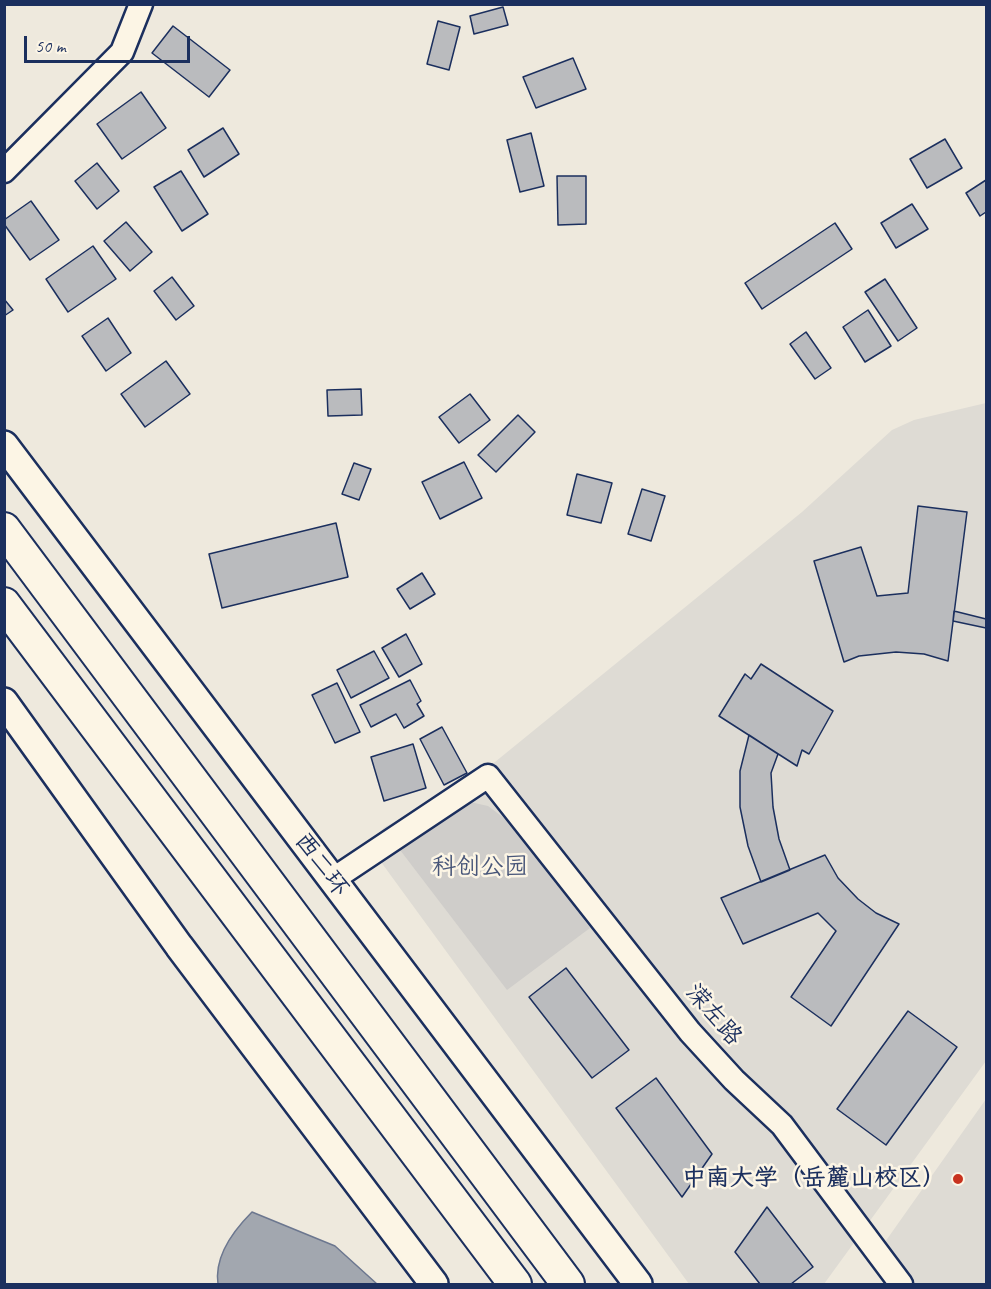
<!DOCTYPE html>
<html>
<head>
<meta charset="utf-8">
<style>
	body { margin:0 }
	#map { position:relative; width:991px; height:1289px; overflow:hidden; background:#eee9dd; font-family:Caveat,sans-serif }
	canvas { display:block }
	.frame { position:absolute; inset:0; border:6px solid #1b2f5e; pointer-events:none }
	.scale { position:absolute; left:24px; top:36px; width:166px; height:27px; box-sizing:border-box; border:3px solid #1b2f5e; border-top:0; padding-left:8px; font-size:18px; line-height:21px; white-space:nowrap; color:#1b2f5e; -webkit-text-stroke:4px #fcf5e5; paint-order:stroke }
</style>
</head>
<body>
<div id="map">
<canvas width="991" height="1289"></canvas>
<div class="frame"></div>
<div class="scale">50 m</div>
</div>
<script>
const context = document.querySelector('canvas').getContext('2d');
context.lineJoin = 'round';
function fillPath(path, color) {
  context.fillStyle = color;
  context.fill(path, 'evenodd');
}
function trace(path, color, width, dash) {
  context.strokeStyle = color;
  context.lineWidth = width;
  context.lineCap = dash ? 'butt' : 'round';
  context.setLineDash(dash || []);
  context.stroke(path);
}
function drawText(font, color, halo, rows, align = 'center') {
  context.font = font + ' Caveat,"LXGW WenKai TC",sans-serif';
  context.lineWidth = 5;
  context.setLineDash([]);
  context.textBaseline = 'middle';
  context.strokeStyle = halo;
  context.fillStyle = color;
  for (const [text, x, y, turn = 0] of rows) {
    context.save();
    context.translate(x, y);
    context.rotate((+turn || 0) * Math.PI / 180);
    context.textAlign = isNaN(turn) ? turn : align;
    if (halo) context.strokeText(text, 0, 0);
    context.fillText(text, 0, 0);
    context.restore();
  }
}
fillPath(new Path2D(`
	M 986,403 L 986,1061 L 824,1284 L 689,1284 L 381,862 L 373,838 L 385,827 L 443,795 L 495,762 L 802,512 L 892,430 L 914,420 Z
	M 986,1099 L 986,1284 L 907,1284 L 873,1259 Z`), '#dedbd4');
fillPath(new Path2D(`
	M 470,802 L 488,806 L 512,824 L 590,928 L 507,990 L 397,846 L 455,804 Z`), '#cfcdca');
const water = new Path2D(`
	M 252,1212 L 335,1246 L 377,1284 L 218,1284 C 214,1256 233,1231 252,1212 Z`);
fillPath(water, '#a2a7af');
trace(water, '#6c778f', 1.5);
const building = new Path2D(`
	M 503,7 L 508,25 L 474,34 L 470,16 Z
	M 438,21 L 460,27 L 449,70 L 427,64 Z
	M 173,26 L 230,70 L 209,97 L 152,53 Z
	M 573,58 L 586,89 L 536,108 L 523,77 Z
	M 141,92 L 166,128 L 122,159 L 97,124 Z
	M 223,128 L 239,154 L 204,177 L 188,150 Z
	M 531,133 L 544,186 L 520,192 L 507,140 Z
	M 945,139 L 962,168 L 927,188 L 910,159 Z
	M 97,163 L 119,191 L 97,209 L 75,181 Z
	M 181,171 L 208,214 L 182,231 L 154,187 Z
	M 557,176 L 586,176 L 586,224 L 558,225 Z
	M 986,180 L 986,212 L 980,216 L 966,193 Z
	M 31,201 L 59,240 L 30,260 L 4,224 L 4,220 Z
	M 912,204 L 928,229 L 896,248 L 881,223 Z
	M 126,222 L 152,252 L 130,271 L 104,241 Z
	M 835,223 L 852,249 L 762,309 L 745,283 Z
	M 93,246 L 116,279 L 68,312 L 46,279 Z
	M 172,277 L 194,306 L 176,320 L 154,291 Z
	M 885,279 L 917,328 L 898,341 L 865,292 Z
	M 4,299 L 13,310 L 4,316 Z
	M 868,310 L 891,346 L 865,362 L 843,327 Z
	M 108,318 L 131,353 L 106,371 L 82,336 Z
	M 806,332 L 831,368 L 815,379 L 790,344 Z
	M 166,361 L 190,394 L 145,427 L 121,394 Z
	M 361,389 L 362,415 L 328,416 L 327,390 Z
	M 470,394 L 490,420 L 459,443 L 439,417 Z
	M 518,415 L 535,432 L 496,472 L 478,455 Z
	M 464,462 L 482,498 L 440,519 L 422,482 Z
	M 354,463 L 371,469 L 359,500 L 342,494 Z
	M 577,474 L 612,483 L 601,523 L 567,515 Z
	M 642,489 L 665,496 L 651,541 L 628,534 Z
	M 918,506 L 967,512 L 948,661 L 924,654 L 896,652 L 859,656 L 844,662 L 814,561 L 861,547 L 877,596 L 908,593 Z
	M 336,523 L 348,577 L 222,608 L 209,554 Z
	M 422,573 L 435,594 L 410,609 L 397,589 Z
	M 954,611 L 986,619 L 986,628 L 953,621 Z
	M 406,634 L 422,664 L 399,677 L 382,648 Z
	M 374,651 L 389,678 L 351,698 L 337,670 Z
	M 761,664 L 833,711 L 809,754 L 802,750 L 797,766 L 719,716 L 745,674 L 751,679 Z
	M 410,680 L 421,701 L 417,704 L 424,716 L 404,728 L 396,714 L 371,727 L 360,705 Z
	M 337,683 L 360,732 L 335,743 L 312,695 Z
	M 442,727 L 467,773 L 444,785 L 420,739 Z
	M 749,735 L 778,754 L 771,773 L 773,807 L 779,839 L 790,870 L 761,882 L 748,846 L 740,807 L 740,771 Z
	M 413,744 L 426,788 L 384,801 L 371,757 Z
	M 825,855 L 838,878 L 858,899 L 876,913 L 899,924 L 831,1026 L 791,997 L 836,931 L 818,913 L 743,944 L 721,898 Z
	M 566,968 L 629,1050 L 592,1078 L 529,997 Z
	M 908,1011 L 957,1047 L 886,1145 L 837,1109 Z
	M 656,1078 L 712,1154 L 682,1197 L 616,1108 Z
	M 767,1207 L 813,1267 L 791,1284 L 760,1284 L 735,1252 Z`);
fillPath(building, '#babbbe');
trace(building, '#1b2f5e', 1.5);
const minor = new Path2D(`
	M 4,171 L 122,52 L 141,4
	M 332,880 L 488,776 L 690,1032 L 734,1080 L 782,1125 L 901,1284`);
const major = new Path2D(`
	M 4,445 L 638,1284
	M 4,702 L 179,946 L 434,1284`);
const highway = new Path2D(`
	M 4,529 L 568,1284
	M 4,604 L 515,1284`);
trace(minor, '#1b2f5e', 27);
trace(major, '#1b2f5e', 32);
trace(highway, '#1b2f5e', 36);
trace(minor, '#fcf5e5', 22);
trace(major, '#fcf5e5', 27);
trace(highway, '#fcf5e5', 32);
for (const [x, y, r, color] of [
	[958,1179,6,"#c8321e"]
]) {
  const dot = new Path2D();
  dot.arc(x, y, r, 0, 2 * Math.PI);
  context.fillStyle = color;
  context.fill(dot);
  trace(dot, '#fcf5e5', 2);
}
drawText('24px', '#1b2f5e', '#fcf5e5', [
	["西二环",321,865,53],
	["溁左路",713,1015,49]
]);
drawText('24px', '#485679', '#fcf5e5', [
	["科创公园",480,868]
]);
drawText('bold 24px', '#1b2f5e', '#fcf5e5', [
	["中南大学（岳麓山校区）",946,1179]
], 'right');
</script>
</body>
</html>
